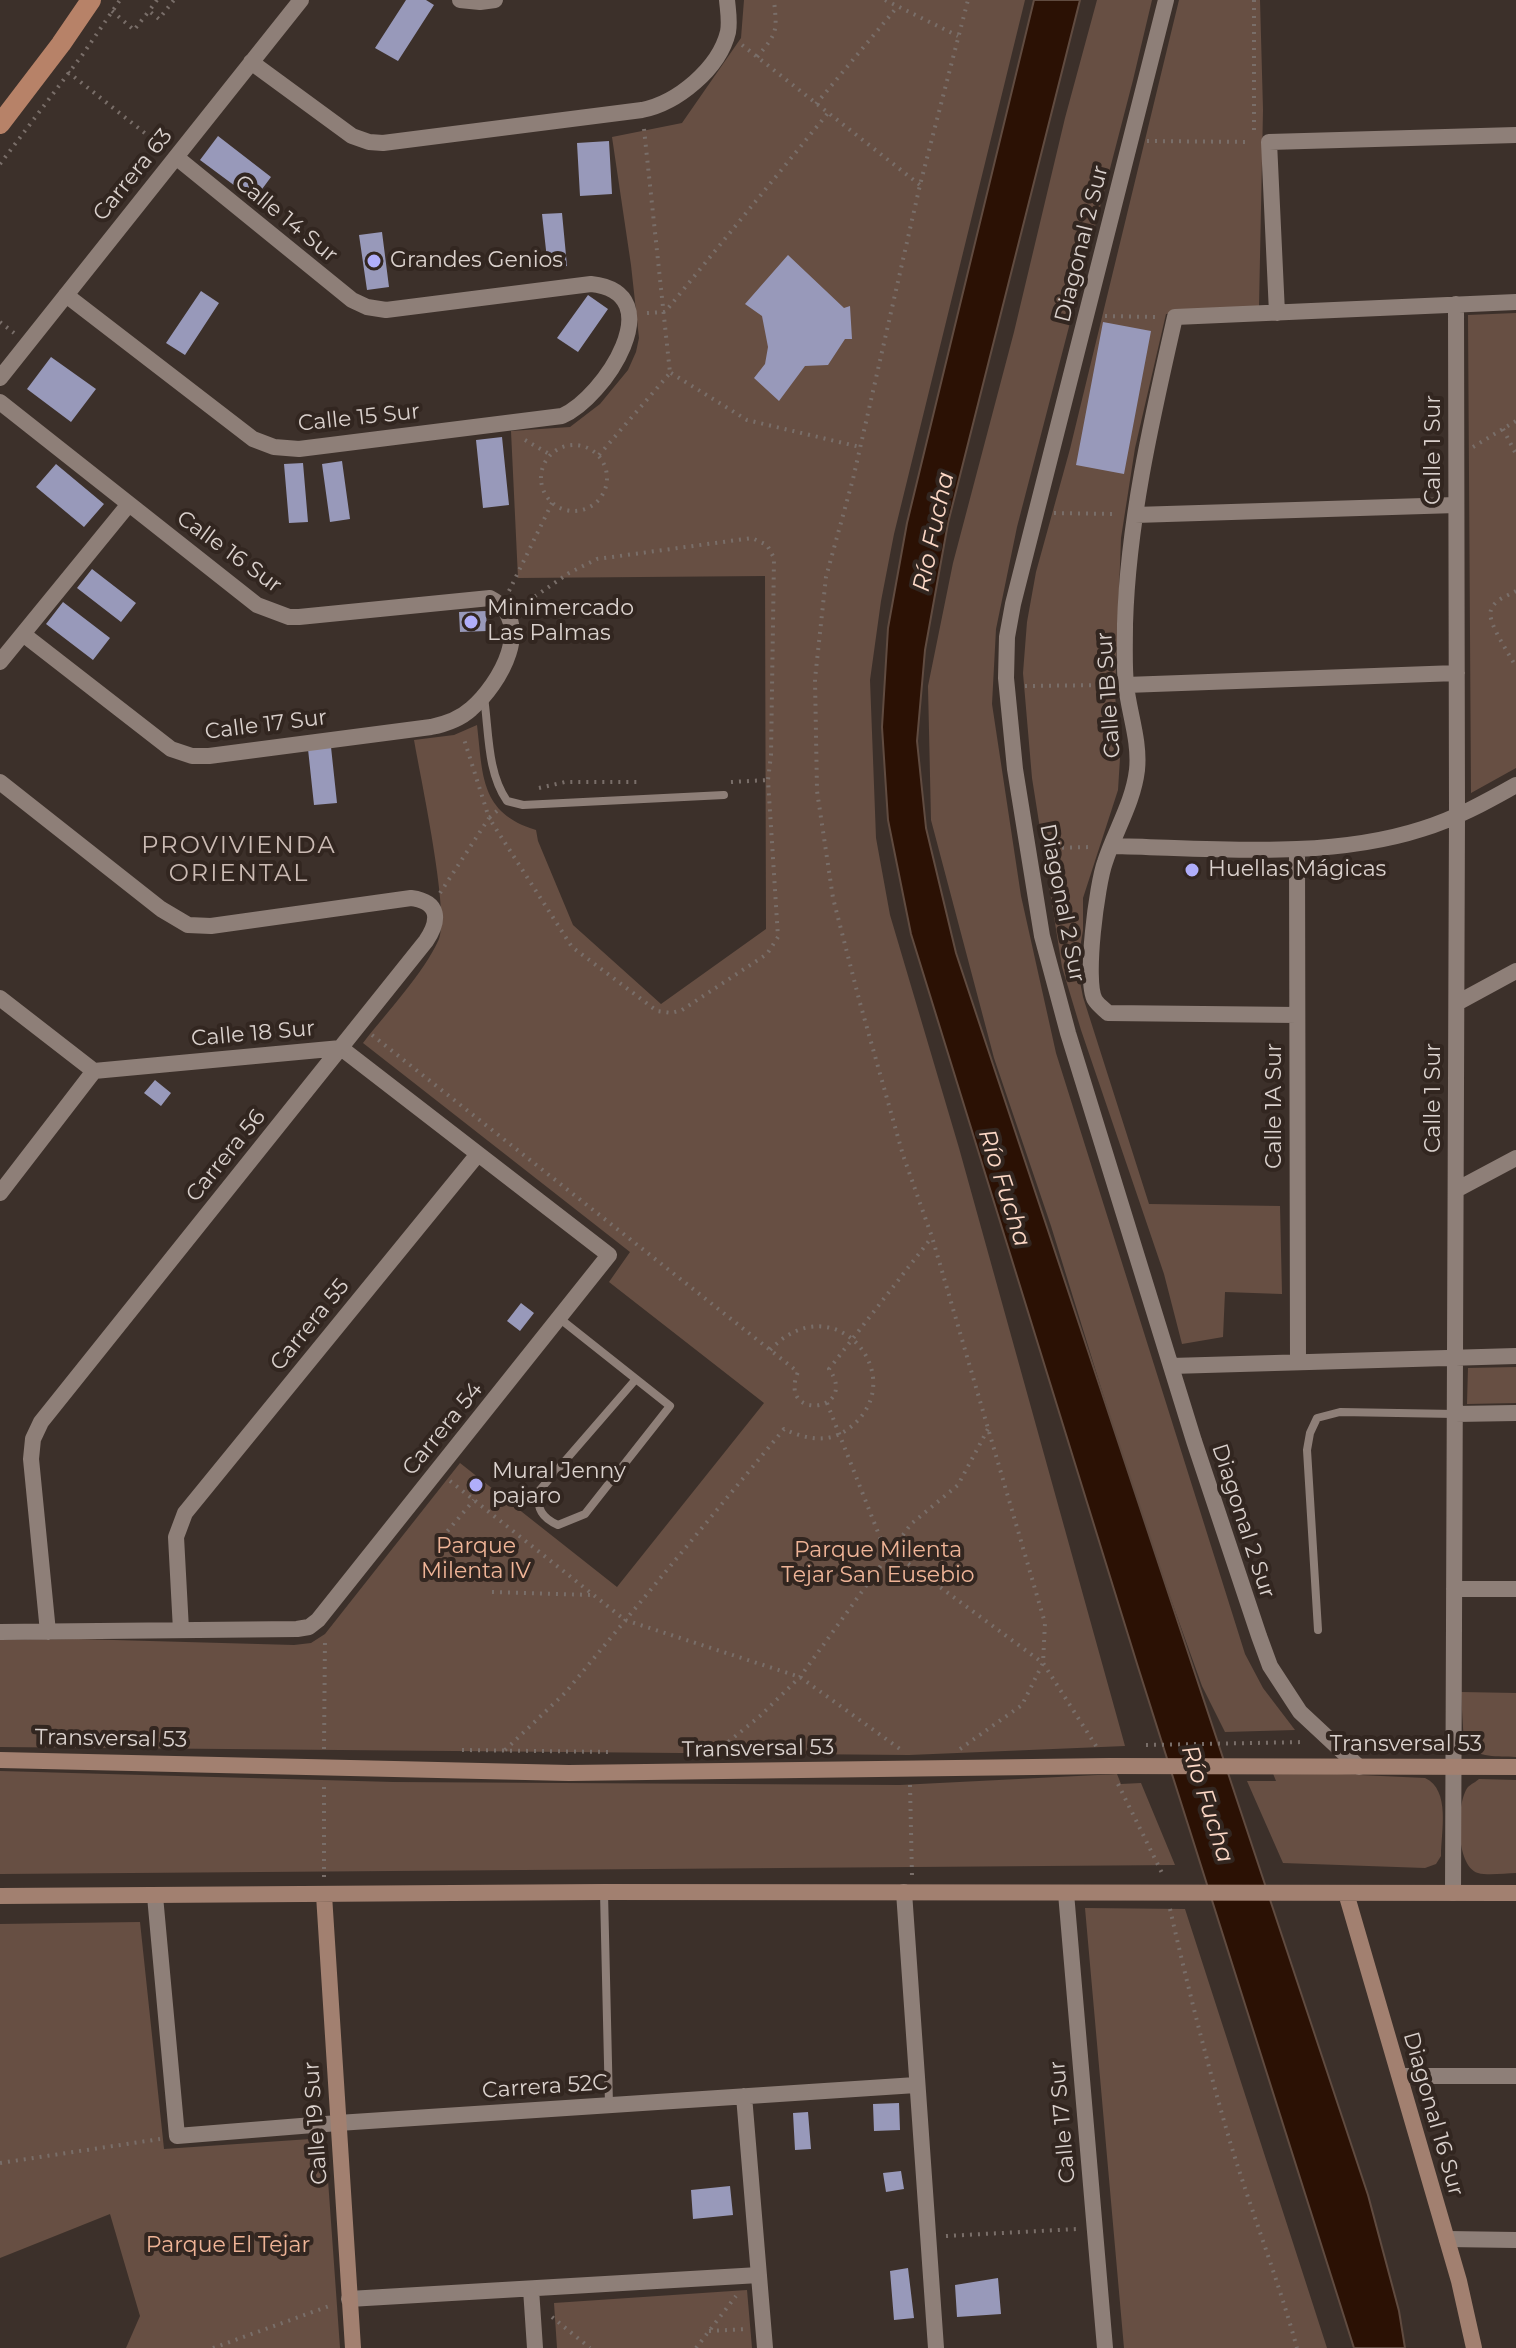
<!DOCTYPE html>
<html>
<head>
<meta charset="utf-8">
<style>
	body { margin:0 }
	canvas { display:block; background:#3c302a }
</style>
</head>
<body>
<canvas width="1516" height="2348"></canvas>
<script>
const context = document.querySelector('canvas').getContext('2d');
context.lineJoin = 'round';
function fillPath(path, color) {
  context.fillStyle = color;
  context.fill(path, 'evenodd');
}
function trace(path, color, width, dash) {
  context.strokeStyle = color;
  context.lineWidth = width;
  context.lineCap = dash ? 'butt' : 'round';
  context.setLineDash(dash || []);
  context.stroke(path);
}
function drawText(font, color, halo, rows, align = 'center') {
  context.font = font + ' Montserrat,sans-serif';
  context.lineWidth = 8;
  context.setLineDash([]);
  context.textBaseline = 'middle';
  context.strokeStyle = halo;
  context.fillStyle = color;
  for (const [text, x, y, turn = 0] of rows) {
    context.save();
    context.translate(x, y);
    context.rotate((+turn || 0) * Math.PI / 180);
    context.textAlign = isNaN(turn) ? turn : align;
    if (halo) context.strokeText(text, 0, 0);
    context.fillText(text, 0, 0);
    context.restore();
  }
}
fillPath(new Path2D(`
	M 744,0 L 1025,0 L 894,534 L 881,601 L 870,680 L 876,838 L 890,915 L 959,1148 L 1125,1746 L 909,1755 L 0,1747 L 0,1640 L 78,1639 L 294,1645 L 311,1643 L 325,1634 L 460,1463 L 617,1587 L 764,1403 L 609,1282 L 630,1252 L 363,1043 C 386,1013 424,973 439,939 C 450,914 420,775 414,740 L 454,735 L 477,725 C 483,776 480,813 536,830 L 538,841 L 573,925 L 661,1004 L 766,929 L 765,576 L 518,578 L 511,431 L 570,427 L 600,404 L 628,370 L 636,352 L 639,338 L 631,265 L 612,137 L 682,123 L 741,38 Z
	M 1097,0 L 1152,0 L 1133,80 L 1017,527 L 996,629 L 992,704 L 1021,896 L 1056,1053 L 1245,1654 L 1263,1688 L 1295,1730 L 1225,1732 L 1202,1686 L 1138,1507 L 1051,1226 L 994,1058 L 931,820 L 928,686 L 953,563 L 1014,332 L 1065,118 Z
	M 1179,0 L 1260,0 L 1263,110 L 1259,306 L 1166,314 L 1135,448 L 1121,538 L 1115,694 L 1120,758 L 1118,790 L 1083,898 L 1083,930 L 1077,966 L 1083,997 L 1149,1204 L 1280,1206 L 1282,1294 L 1225,1292 L 1223,1337 L 1182,1344 L 1164,1274 L 1081,1030 L 1062,967 L 1032,778 L 1023,673 L 1027,622 L 1036,572 L 1070,449 Z
	M 1516,313 L 1516,768 L 1471,793 L 1468,315 Z
	M 1516,1367 L 1516,1403 L 1467,1404 L 1468,1368 Z
	M 1461,1692 L 1516,1693 L 1516,1757 C 1497,1756 1479,1758 1464,1745 Z
	M 0,1771 L 393,1782 L 900,1785 L 1117,1774 L 1121,1784 L 1141,1783 L 1175,1865 L 0,1874 Z
	M 1272,1771 L 1425,1778 C 1451,1790 1441,1832 1441,1856 L 1436,1864 L 1425,1868 L 1283,1863 L 1247,1781 L 1276,1781 Z
	M 1479,1779 L 1516,1780 L 1516,1873 C 1505,1873 1489,1876 1478,1873 C 1455,1866 1456,1802 1468,1787 C 1470,1785 1477,1781 1479,1779 Z
	M 1085,1908 L 1185,1909 L 1327,2348 L 1124,2348 Z
	M 140,1922 L 164,2149 L 325,2138 L 340,2348 L 126,2348 L 140,2316 L 110,2214 L 0,2258 L 0,1924 Z
	M 747,2290 L 752,2348 L 557,2348 L 554,2303 Z`), '#674f43');
const water = new Path2D(`
	M 1034,0 L 1080,0 L 948,523 L 925,650 L 917,741 L 926,828 L 956,953 L 1368,2195 L 1399,2311 L 1405,2348 L 1354,2348 L 1138,1667 L 911,934 L 888,820 L 882,727 L 888,628 L 907,523 Z`);
fillPath(water, '#2b1104');
trace(water, '#604b40', 2);
fillPath(new Path2D(`
	M 406,0 L 426,0 L 434,5 L 398,61 L 375,48 Z
	M 218,136 L 271,177 L 254,200 L 200,160 Z
	M 609,141 L 612,194 L 580,196 L 577,143 Z
	M 562,213 L 567,266 L 548,268 L 542,214 Z
	M 382,232 L 389,287 L 367,290 L 359,235 Z
	M 788,255 L 844,308 L 850,306 L 852,339 L 845,339 L 828,365 L 805,366 L 779,401 L 754,378 L 765,364 L 768,347 L 762,316 L 745,304 Z
	M 201,291 L 219,303 L 185,355 L 166,343 Z
	M 588,295 L 608,309 L 578,352 L 557,338 Z
	M 1103,322 L 1151,331 L 1124,474 L 1076,465 Z
	M 51,357 L 96,389 L 71,422 L 27,389 Z
	M 502,437 L 509,505 L 483,508 L 476,440 Z
	M 342,461 L 350,519 L 330,522 L 322,464 Z
	M 303,463 L 308,522 L 289,523 L 284,464 Z
	M 56,464 L 104,504 L 84,527 L 36,487 Z
	M 92,569 L 136,603 L 121,622 L 77,588 Z
	M 63,602 L 110,638 L 93,660 L 46,624 Z
	M 486,611 L 487,631 L 460,632 L 459,612 Z
	M 331,747 L 337,803 L 314,805 L 308,749 Z
	M 155,1080 L 171,1093 L 161,1106 L 144,1093 Z
	M 521,1303 L 534,1313 L 520,1331 L 507,1321 Z
	M 899,2103 L 900,2130 L 874,2131 L 873,2104 Z
	M 808,2112 L 811,2149 L 795,2150 L 793,2113 Z
	M 901,2171 L 904,2189 L 886,2192 L 883,2173 Z
	M 730,2186 L 733,2215 L 693,2219 L 691,2190 Z
	M 908,2268 L 914,2318 L 894,2320 L 890,2271 Z
	M 998,2278 L 1001,2314 L 957,2317 L 955,2285 Z`), '#9899ba');
trace(new Path2D(`
	M 157,0 L 149,11 L 159,19 L 174,0
	M 885,0 L 958,36
	M 112,11 L 134,30 L 149,11
	M 742,45 L 920,185
	M 757,57 C 778,32 777,32 774,0
	M 68,72 L 161,146
	M 816,104 L 898,6
	M 1254,130 L 1254,0
	M 1147,141 L 1251,142
	M 0,164 L 83,54 L 120,0
	M 647,313 L 665,312 L 828,113
	M 1105,316 L 1156,317
	M 0,322 L 14,333
	M 671,373 L 747,420 L 860,447
	M 1503,429 L 1516,454
	M 525,440 L 549,454
	M541 478a33 33 0 1 1 66 0a33 33 0 1 1-66 0Z
	M 1473,447 L 1516,421
	M 599,455 L 670,373 L 644,129
	M 1054,513 L 1117,514
	M 509,591 L 552,503
	M 1516,591 C 1507,596 1494,600 1491,610 C 1486,621 1510,655 1516,667
	M 1025,686 L 1108,685
	M 731,782 L 768,780
	M 539,788 L 565,782 L 642,782
	M 497,811 L 489,818 L 572,947 L 657,1011 L 671,1013 L 682,1010 L 767,954 L 778,937 L 768,780 L 771,755 L 774,558 L 767,545 L 752,538 L 597,559 L 569,573 L 521,606
	M 1046,848 L 1093,847
	M 440,893 L 489,818 L 463,736
	M 372,1035 L 798,1372 C 777,1422 860,1412 829,1369 L 932,1237
	M 827,1403 L 883,1545 L 1043,1663 L 1098,1749
	M 450,1481 L 625,1620 L 800,1677 L 900,1749
	M 448,1537 L 445,1534 L 474,1500
	M 492,1592 L 593,1595
	M 1146,1745 L 1305,1742
	M 324,1749 L 325,1638
	M 960,1749 L 1022,1705 L 1043,1663 L 1045,1623 L 932,1237 L 903,1155 L 860,1003 L 833,898 L 817,791 L 815,679 L 826,577 L 853,479 L 920,185 L 968,0
	M 462,1750 L 610,1752
	M 505,1750 L 565,1693 L 784,1429 C 805,1439 828,1444 848,1429 C 915,1380 835,1281 770,1350
	M 716,1752 L 760,1716 L 800,1677 L 911,1524 L 958,1485 L 988,1429
	M 1118,1784 L 1164,1877
	M 910,1785 L 912,1876
	M 324,1877 L 324,1786
	M 1170,1909 C 1188,1988 1208,2067 1231,2145 C 1252,2213 1278,2279 1297,2348
	M 0,2163 L 160,2139
	M 946,2236 L 1077,2229
	M 552,2317 L 590,2348
	M 709,2331 L 747,2329
	M 213,2348 L 332,2305
	M 696,2348 L 736,2296`), '#796e69', 4, [2, 6]);
trace(new Path2D(`
	M 484,697 C 489,732 487,772 507,801 L 523,805 L 724,795
	M 559,1318 L 670,1406 L 585,1514 L 558,1525 C 542,1518 537,1509 538,1492 L 636,1379
	M 1318,1630 L 1307,1450 L 1310,1433 L 1317,1418 L 1340,1412 L 1455,1414
	M 604,1893 L 609,2105`), '#8e7f78', 8);
trace(new Path2D(`
	M 460,0 L 480,2 L 495,0
	M 1166,0 L 1013,604 L 1007,637 L 1006,678 L 1015,769 L 1042,936 L 1068,1033 L 1194,1441 L 1259,1636 L 1270,1666 L 1300,1712 L 1359,1767
	M 251,62 L 352,136 L 369,142 L 383,143 L 642,110 C 677,103 719,69 728,32 C 730,21 728,11 727,0
	M 66,295 L 253,439 L 274,447 L 299,449 L 562,416 C 604,398 673,293 591,284 L 386,310 L 367,307 L 352,300 L 176,157
	M 1277,313 L 1269,142 L 1516,135
	M 0,378 L 301,0
	M 0,402 L 257,605 L 289,617 L 299,617 L 490,598 C 536,622 500,684 471,709 C 460,719 446,724 431,727 L 209,756 L 192,756 L 171,749 L 23,634
	M 1135,515 L 1456,505
	M 0,662 L 129,504
	M 1126,685 L 1457,673
	M 0,782 L 161,909 L 188,925 L 211,926 L 411,898 C 440,902 440,920 426,941 L 41,1422 L 33,1439 L 31,1459 L 48,1632
	M 1112,846 C 1211,848 1326,860 1422,829 C 1455,819 1486,802 1516,785
	M 1297,849 L 1298,1362
	M 0,998 L 94,1071 L 341,1048 L 609,1255 L 318,1620 L 309,1627 L 297,1629 L 0,1632
	M 1457,1003 L 1516,971
	M 1297,1015 L 1108,1013 C 1104,1009 1098,1005 1095,1000 C 1084,982 1097,884 1105,862 C 1115,831 1133,803 1137,770 C 1140,741 1129,713 1126,685 C 1124,666 1125,644 1125,624 C 1128,521 1152,418 1175,317 L 1516,302
	M 1456,1190 L 1516,1158
	M 0,1193 L 94,1071
	M 1171,1366 L 1516,1356
	M 1455,1414 L 1516,1413
	M 1454,1589 L 1516,1589
	M 181,1630 L 176,1537 L 185,1513 L 478,1154
	M 904,1892 L 936,2348
	M 1066,1893 L 1105,2348
	M 1453,1893 L 1457,815 L 1456,304
	M 155,1896 L 177,2136 L 338,2123 L 916,2085
	M 1400,2076 L 1516,2076
	M 744,2096 L 765,2348
	M 1447,2239 L 1516,2240
	M 531,2289 L 535,2348
	M 349,2299 L 759,2275`), '#8e7f78', 16);
trace(new Path2D(`
	M 0,1760 L 569,1773 L 1110,1766 L 1516,1767
	M 1346,1893 L 1459,2281 L 1474,2348
	M 324,1895 L 353,2348
	M 0,1896 L 604,1892 L 1516,1893`), '#a28070', 16);
trace(new Path2D(`
	M 0,124 L 61,44 L 91,0`), '#b78268', 20);
for (const [x, y, r, color] of [
	[374,261,8,"#b0aefa"],
	[471,622,8,"#b0aefa"],
	[1192,870,8,"#b0aefa"],
	[476,1485,8,"#b0aefa"]
]) {
  const dot = new Path2D();
  dot.arc(x, y, r, 0, 2 * Math.PI);
  context.fillStyle = color;
  context.fill(dot);
  trace(dot, '#322620', 3);
}
drawText('22px', '#dad1cd', '#322620', [
	["Carrera 63",133,175,-51],
	["Calle 14 Sur",286,219,39],
	["Diagonal 2 Sur",1082,244,-76],
	["Calle 15 Sur",359,418,-6],
	["Calle 1 Sur",1434,450,-90],
	["Calle 16 Sur",229,552,36],
	["Calle 1B Sur",1109,695,-94],
	["Calle 17 Sur",266,725,-7],
	["Diagonal 2 Sur",1062,903,79],
	["Calle 18 Sur",253,1034,-5],
	["Calle 1 Sur",1434,1098,-90],
	["Calle 1A Sur",1275,1106,-90],
	["Carrera 56",226,1156,-51],
	["Carrera 55",310,1325,-51],
	["Carrera 54",443,1429,-51],
	["Diagonal 2 Sur",1243,1521,72],
	["Transversal 53",111,1739,1],
	["Transversal 53",1406,1745],
	["Transversal 53",758,1749,-1],
	["Carrera 52C",545,2087,-4],
	["Diagonal 16 Sur",1433,2114,74],
	["Calle 17 Sur",1063,2122,-95],
	["Calle 19 Sur",316,2123,-94]
]);
drawText('22px', '#dad1cd', '#322620', [
	["Grandes Genios",390,261],
	["Minimercado",487,609],
	["Las Palmas",487,634],
	["Huellas Mágicas",1208,870],
	["Mural Jenny",492,1472],
	["pajaro",492,1497]
], 'left');
drawText('22px', '#efb497', '#322620', [
	["Parque",476,1547],
	["Milenta IV",476,1572],
	["Parque Milenta",878,1551],
	["Tejar San Eusebio",878,1576],
	["Parque El Tejar",228,2246]
]);
drawText('italic 24px', '#fdd8c6', '#322620', [
	["Río Fucha",934,532,-78],
	["Río Fucha",1004,1188,72],
	["Río Fucha",1207,1804,72]
]);
context.letterSpacing = '2px';
drawText('24px', '#cbbbb4', '#322620', [
	["PROVIVIENDA",239,846],
	["ORIENTAL",239,874]
]);
context.letterSpacing = '0px';
</script>
</body>
</html>
